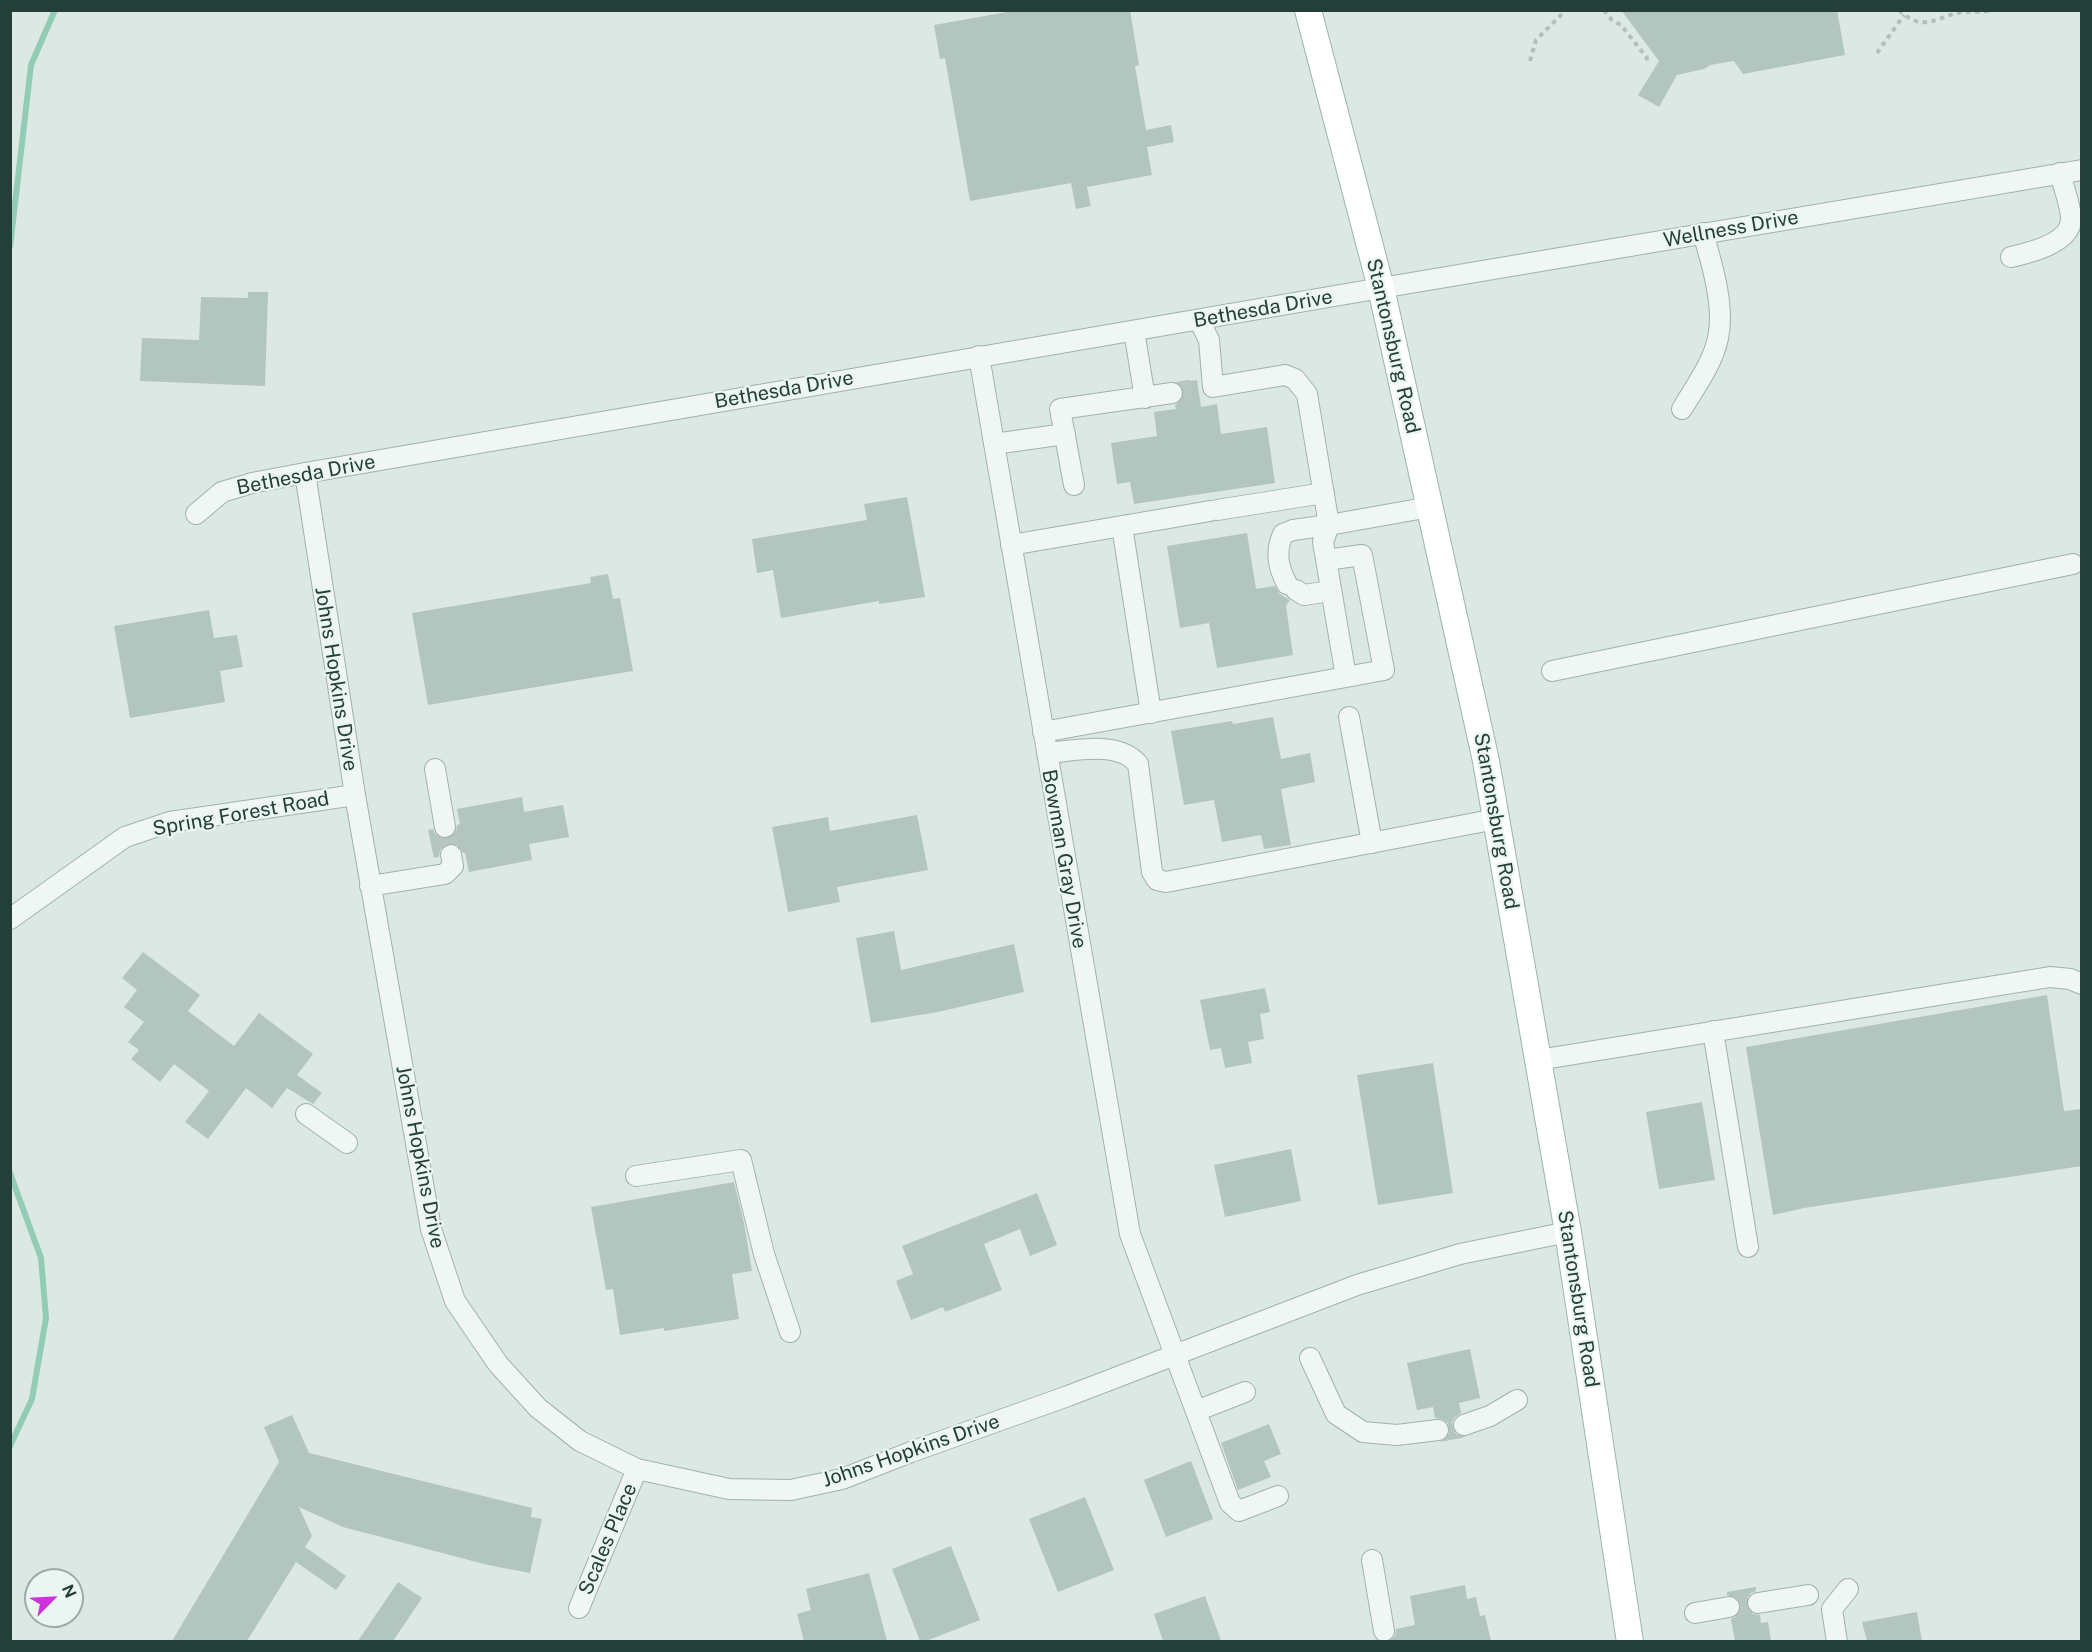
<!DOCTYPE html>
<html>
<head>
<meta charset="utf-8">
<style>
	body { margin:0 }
	#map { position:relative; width:2092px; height:1652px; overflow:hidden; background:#dce8e4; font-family:"Public Sans",sans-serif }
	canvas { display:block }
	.frame { position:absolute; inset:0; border:12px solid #243f38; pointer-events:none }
	.north { position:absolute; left:24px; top:1568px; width:60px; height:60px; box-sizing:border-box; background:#ebf5f2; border:2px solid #9baca8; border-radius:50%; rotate:66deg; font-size:16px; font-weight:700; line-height:24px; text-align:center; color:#243f38 }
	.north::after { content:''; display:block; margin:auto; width:21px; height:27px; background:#ce32db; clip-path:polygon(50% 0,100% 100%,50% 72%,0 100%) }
</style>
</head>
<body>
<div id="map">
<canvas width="2092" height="1652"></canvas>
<div class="frame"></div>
<div class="north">N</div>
</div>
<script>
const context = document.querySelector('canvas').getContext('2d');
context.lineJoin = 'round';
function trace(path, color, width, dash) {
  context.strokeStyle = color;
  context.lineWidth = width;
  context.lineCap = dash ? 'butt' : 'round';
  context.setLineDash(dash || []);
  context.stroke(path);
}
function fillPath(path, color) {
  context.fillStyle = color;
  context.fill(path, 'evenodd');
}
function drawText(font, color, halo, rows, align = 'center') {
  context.font = font + ' "Public Sans",sans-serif';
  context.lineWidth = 4.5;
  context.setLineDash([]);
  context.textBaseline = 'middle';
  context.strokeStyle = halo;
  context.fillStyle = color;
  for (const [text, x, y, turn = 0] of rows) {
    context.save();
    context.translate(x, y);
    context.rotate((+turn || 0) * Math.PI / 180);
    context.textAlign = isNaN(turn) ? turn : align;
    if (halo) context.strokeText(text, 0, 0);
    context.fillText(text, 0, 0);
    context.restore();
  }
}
trace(new Path2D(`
	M 10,247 L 31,65 L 55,10
	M 10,1173 L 41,1258 L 46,1318 L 32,1399 L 10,1446`), '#93ccb4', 6);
fillPath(new Path2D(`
	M 1018,10 L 1130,10 L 1139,65 L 1135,66 L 1146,130 L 1171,125 L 1174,142 L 1147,147 L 1152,175 L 1087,187 L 1091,206 L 1076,209 L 1071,183 L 970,201 L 945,58 L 940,59 L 934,25 Z
	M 1621,10 L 1837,10 L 1845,55 L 1743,74 L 1734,61 L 1710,65 L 1704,69 L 1677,75 L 1659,107 L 1638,95 L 1659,61 Z
	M 248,292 L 268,292 L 265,386 L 140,381 L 142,338 L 199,340 L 201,297 L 248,298 Z
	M 1197,380 L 1201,407 L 1217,404 L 1221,434 L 1267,427 L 1275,483 L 1134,504 L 1130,482 L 1117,484 L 1111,443 L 1157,436 L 1154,412 L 1176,409 L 1175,405 L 1183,398 L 1184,392 L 1178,383 Z
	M 907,497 L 925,597 L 879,604 L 879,601 L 781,618 L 773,570 L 757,573 L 752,539 L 867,520 L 864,504 Z
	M 1247,533 L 1256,589 L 1275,586 L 1280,594 L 1290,600 L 1286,606 L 1293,655 L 1217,668 L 1209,623 L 1180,628 L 1167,546 Z
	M 608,574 L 613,599 L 620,598 L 633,671 L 428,705 L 412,613 L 591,583 L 590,577 Z
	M 209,610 L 214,638 L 237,635 L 243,667 L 220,671 L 225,702 L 130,718 L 114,626 Z
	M 1273,717 L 1281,759 L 1310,753 L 1315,782 L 1281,789 L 1291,845 L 1264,849 L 1261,835 L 1222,842 L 1214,800 L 1184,805 L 1171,731 L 1232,721 L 1233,724 Z
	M 522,797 L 524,812 L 563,805 L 569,837 L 529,844 L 532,860 L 469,872 L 465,853 L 463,853 L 456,844 L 449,843 L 444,846 L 440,850 L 439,857 L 434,858 L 428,830 L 433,829 L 436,835 L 441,838 L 452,837 L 456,832 L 457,825 L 460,824 L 457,809 Z
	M 917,815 L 928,870 L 837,887 L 840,902 L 788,912 L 772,827 L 828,817 L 830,831 Z
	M 894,931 L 901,970 L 1014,944 L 1024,992 L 938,1012 L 871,1023 L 856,938 Z
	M 143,952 L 200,995 L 188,1011 L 234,1046 L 259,1013 L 313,1054 L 297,1075 L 322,1093 L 313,1104 L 287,1088 L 272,1108 L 246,1088 L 208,1139 L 185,1122 L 209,1091 L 174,1064 L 160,1082 L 131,1059 L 139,1050 L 128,1042 L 144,1022 L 124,1007 L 137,990 L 122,978 Z
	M 1265,988 L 1270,1012 L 1260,1014 L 1264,1039 L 1248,1042 L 1252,1063 L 1225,1068 L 1221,1048 L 1210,1050 L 1200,1000 Z
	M 2047,995 L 2064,1111 L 2082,1109 L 2082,1166 L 1804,1208 L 1773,1215 L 1746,1047 Z
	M 1433,1063 L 1453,1193 L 1378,1205 L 1357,1075 Z
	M 1702,1102 L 1715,1180 L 1659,1189 L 1646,1112 Z
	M 1291,1149 L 1301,1201 L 1225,1217 L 1214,1165 Z
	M 734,1182 L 744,1223 L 752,1271 L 732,1274 L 739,1319 L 664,1331 L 664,1328 L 620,1335 L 613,1289 L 606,1290 L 591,1207 Z
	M 1037,1193 L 1057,1245 L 1030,1256 L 1020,1229 L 984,1244 L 1002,1290 L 945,1312 L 943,1307 L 911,1320 L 896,1281 L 913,1274 L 902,1246 Z
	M 1470,1349 L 1480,1398 L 1459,1403 L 1461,1413 L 1455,1417 L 1452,1422 L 1453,1428 L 1456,1434 L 1466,1437 L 1440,1442 L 1449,1434 L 1448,1423 L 1442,1419 L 1435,1418 L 1433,1407 L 1417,1410 L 1407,1363 Z
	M 292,1415 L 309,1453 L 532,1508 L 531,1517 L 542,1519 L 530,1573 L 488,1565 L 343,1527 L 299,1507 L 312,1536 L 305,1547 L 346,1576 L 336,1590 L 296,1562 L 247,1641 L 172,1641 L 279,1462 L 264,1427 Z
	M 1269,1424 L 1281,1454 L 1264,1461 L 1271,1477 L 1238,1490 L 1221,1443 Z
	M 1191,1461 L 1213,1519 L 1166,1537 L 1144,1480 Z
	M 1085,1497 L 1114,1570 L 1058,1592 L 1029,1519 Z
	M 951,1546 L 980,1620 L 926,1641 L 920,1641 L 892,1569 Z
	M 869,1573 L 887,1641 L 804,1641 L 797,1614 L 811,1610 L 806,1589 Z
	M 398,1582 L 422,1598 L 393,1641 L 358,1641 Z
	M 1465,1585 L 1467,1599 L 1476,1597 L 1480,1616 L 1485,1615 L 1491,1641 L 1389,1641 L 1395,1636 L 1396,1629 L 1415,1625 L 1410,1596 Z
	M 1756,1587 L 1756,1591 L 1751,1593 L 1747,1598 L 1746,1605 L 1753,1614 L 1760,1615 L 1761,1623 L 1768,1622 L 1771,1641 L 1735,1641 L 1731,1619 L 1737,1616 L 1741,1605 L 1738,1599 L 1727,1595 L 1727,1592 Z
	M 1205,1596 L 1221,1641 L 1163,1641 L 1154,1614 Z
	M 1917,1612 L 1922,1641 L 1867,1641 L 1862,1622 Z`), '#b3c5bf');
trace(new Path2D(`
	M 1172,393 L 1198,388
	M 445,827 L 451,855
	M 1729,1607 L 1758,1603`), '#b7c6c2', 20, [20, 10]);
const minor = new Path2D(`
	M 2011,257 C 2029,253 2071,243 2071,219 C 2071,206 2063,186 2060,173
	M 1199,320 L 1209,340 L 1213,387 L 1285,375 L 1295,379 L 1307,394 L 1329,525 L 1430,507
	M 1134,331 L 1145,398
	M 979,356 L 1130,1234 L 1230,1503 L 1239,1511 L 1278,1496
	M 1682,409 C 1695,387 1713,363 1718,338 C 1725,307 1712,264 1703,233
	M 994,444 L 1065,434
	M 305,473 L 355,795 L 431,1229 L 455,1301 L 498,1364 L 538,1408 L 580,1441 L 637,1469 L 729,1489 L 791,1490 L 842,1479 L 911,1452 L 1068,1396 L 1357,1285 L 1460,1254 L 1568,1232
	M 1074,485 L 1060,409 L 1172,393
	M 1217,510 L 1324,493
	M 196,514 L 222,492 L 252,483 L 305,473 L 1381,288 L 2082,170
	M 1122,526 L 1151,713
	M 1011,545 L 1210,511
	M 1287,584 C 1278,567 1275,552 1283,534 L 1293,530 L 1329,525 L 1323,542 L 1346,677 L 1384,670 L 1362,555 L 1326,560
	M 1296,590 L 1304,595 L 1330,591
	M 1552,671 L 2073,564
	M 1349,717 L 1372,843
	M 1043,732 L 1346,677
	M 1047,753 C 1075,751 1118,740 1138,764 L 1152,872 L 1157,880 L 1166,882 L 1496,819
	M 435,769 L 445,827
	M 370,886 L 445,874 L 453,866 L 451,855
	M 10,919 L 125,837 L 170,822 L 355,795
	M 1713,1031 L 1748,1247
	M 1538,1060 L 2050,977 L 2070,979 L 2082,984
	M 306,1114 L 347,1143
	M 636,1176 L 741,1160 L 764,1254 L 790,1332
	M 1310,1358 L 1336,1414 L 1363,1432 L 1397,1435 L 1438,1430
	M 1196,1411 L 1245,1392
	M 1464,1425 L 1490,1416 L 1517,1400
	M 1372,1560 L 1384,1631
	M 1758,1603 L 1808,1595
	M 579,1608 L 637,1469
	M 1695,1613 L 1729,1607
	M 1837,1642 L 1832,1609 L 1848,1589`);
const major = new Path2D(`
	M 1308,10 L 1381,288 L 1486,761 L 1568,1232 L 1630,1642`);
trace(minor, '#a1b2ad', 22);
trace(major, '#9ab5ac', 28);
trace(new Path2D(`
	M 1604,10 L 1612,20 L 1621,25 L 1647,58 L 1646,63
	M 1899,10 C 1924,34 1937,16 1962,12 C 1972,11 1982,13 1991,10
	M 1877,53 L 1904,15
	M 1530,61 L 1536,40 L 1566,10`), '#b2bfbc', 4, [4.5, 4.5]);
trace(minor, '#eff6f4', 20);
trace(major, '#fff', 26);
drawText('20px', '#243f38', '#ebf5f2', [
	["Wellness Drive",1731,229,-10],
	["Bethesda Drive",1263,309,-10],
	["Stantonsburg Road",1393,346,77],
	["Bethesda Drive",784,390,-10],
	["Bethesda Drive",306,475,-11],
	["Johns Hopkins Drive",336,679,81],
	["Spring Forest Road",241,814,-10],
	["Stantonsburg Road",1496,821,80],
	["Bowman Gray Drive",1064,859,80],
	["Johns Hopkins Drive",420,1157,79],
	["Stantonsburg Road",1578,1299,81],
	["Johns Hopkins Drive",911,1451,-19],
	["Scales Place",608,1539,-67]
]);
</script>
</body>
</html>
